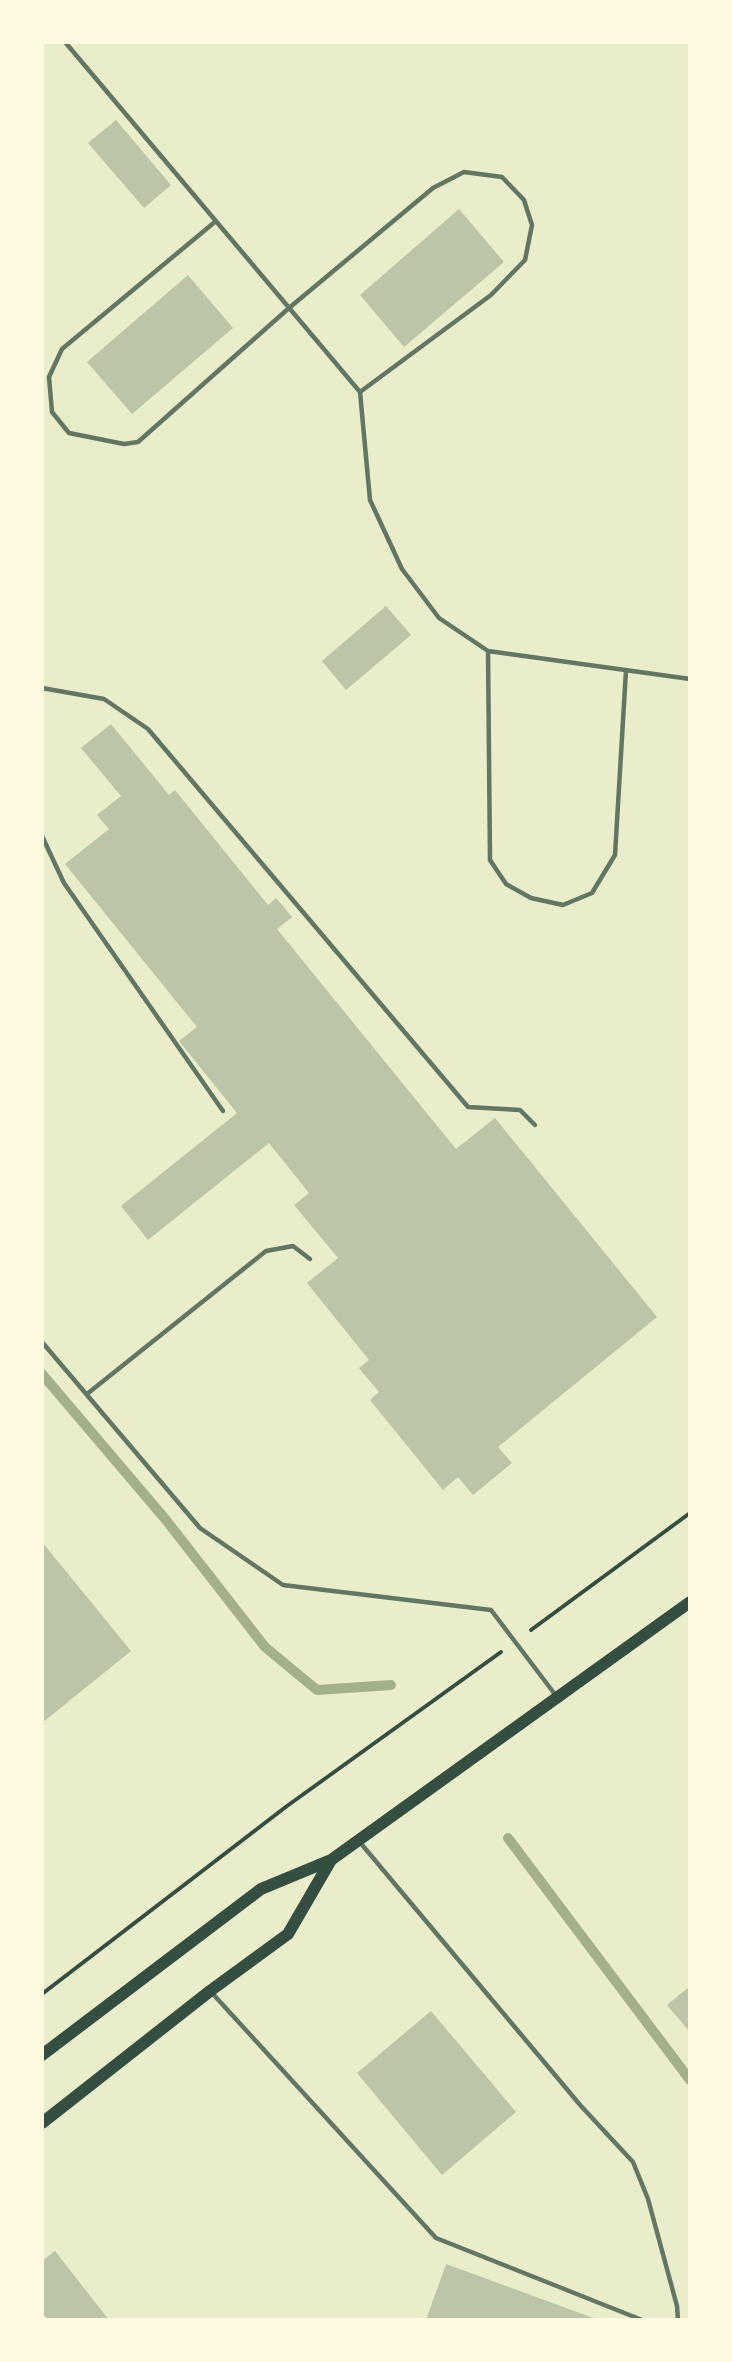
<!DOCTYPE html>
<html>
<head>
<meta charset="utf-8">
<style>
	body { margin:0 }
	#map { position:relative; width:732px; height:2362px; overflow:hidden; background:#e9edc9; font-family:"PT Serif",serif }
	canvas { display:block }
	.frame { position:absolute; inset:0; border:44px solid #fefae0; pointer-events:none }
</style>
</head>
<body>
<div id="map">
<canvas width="732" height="2362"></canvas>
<div class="frame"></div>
</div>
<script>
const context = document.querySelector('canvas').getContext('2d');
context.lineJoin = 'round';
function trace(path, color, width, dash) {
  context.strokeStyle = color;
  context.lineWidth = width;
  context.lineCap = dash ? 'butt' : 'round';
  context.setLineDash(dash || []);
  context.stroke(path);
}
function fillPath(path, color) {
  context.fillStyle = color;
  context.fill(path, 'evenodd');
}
trace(new Path2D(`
	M 42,1374 L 166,1520 L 265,1647 L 317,1690 L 391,1685
	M 508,1838 L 690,2080`), '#a3b18a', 10);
fillPath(new Path2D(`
	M 116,120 L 171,185 L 144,208 L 88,143 Z
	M 459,209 L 504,262 L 404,347 L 360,295 Z
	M 188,275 L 233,328 L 132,414 L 87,362 Z
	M 386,606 L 411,635 L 346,690 L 322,661 Z
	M 111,724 L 169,795 L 175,790 L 268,905 L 276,898 L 292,917 L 277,929 L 456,1149 L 495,1118 L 657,1317 L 498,1447 L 512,1463 L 473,1495 L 458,1477 L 443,1490 L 370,1400 L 379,1392 L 359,1368 L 369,1360 L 307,1283 L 338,1258 L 294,1205 L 309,1193 L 269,1143 L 148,1240 L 121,1206 L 237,1113 L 179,1041 L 197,1027 L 65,864 L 109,829 L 97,815 L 121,796 L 81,748 Z
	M 42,1542 L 131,1651 L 42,1723 Z
	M 690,1986 L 690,2032 L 667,2005 Z
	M 431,2011 L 516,2112 L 442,2175 L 357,2073 Z
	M 55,2251 L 109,2320 L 48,2320 L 42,2313 L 42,2261 Z
	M 446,2264 L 599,2320 L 426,2320 Z`), '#bcc5a7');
trace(new Path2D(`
	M 531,1630 L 690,1513
	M 42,1994 L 287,1806 L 501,1652`), '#344e41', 4);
trace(new Path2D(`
	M 65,42 L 360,392 L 370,500 L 402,569 L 439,618 L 488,651 L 690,679
	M 216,221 L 62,349 L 49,377 L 52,412 L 69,433 L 124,444 L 138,442 L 289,308 L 433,188 L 464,172 L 502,177 L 524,200 L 532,225 L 525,260 L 491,295 L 360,392
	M 488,651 L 490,860 L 506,884 L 531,898 L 563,905 L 592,893 L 615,855 L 626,670
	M 42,688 L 104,699 L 148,729 L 468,1107 L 520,1110 L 535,1125
	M 42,836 L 64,883 L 223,1111
	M 42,1342 L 200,1528 L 283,1585 L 491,1610 L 557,1697
	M 87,1394 L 266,1251 L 293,1246 L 310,1259
	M 358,1840 L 581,2106 L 633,2162 L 648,2199 L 677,2306 L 678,2320
	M 212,1993 L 436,2238 L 642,2320`), '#617663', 4.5);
trace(new Path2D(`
	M 42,2055 L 261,1889 L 331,1860 L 690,1602
	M 42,2123 L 210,1991 L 288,1934 L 331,1860`), '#344e41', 12);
</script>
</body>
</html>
